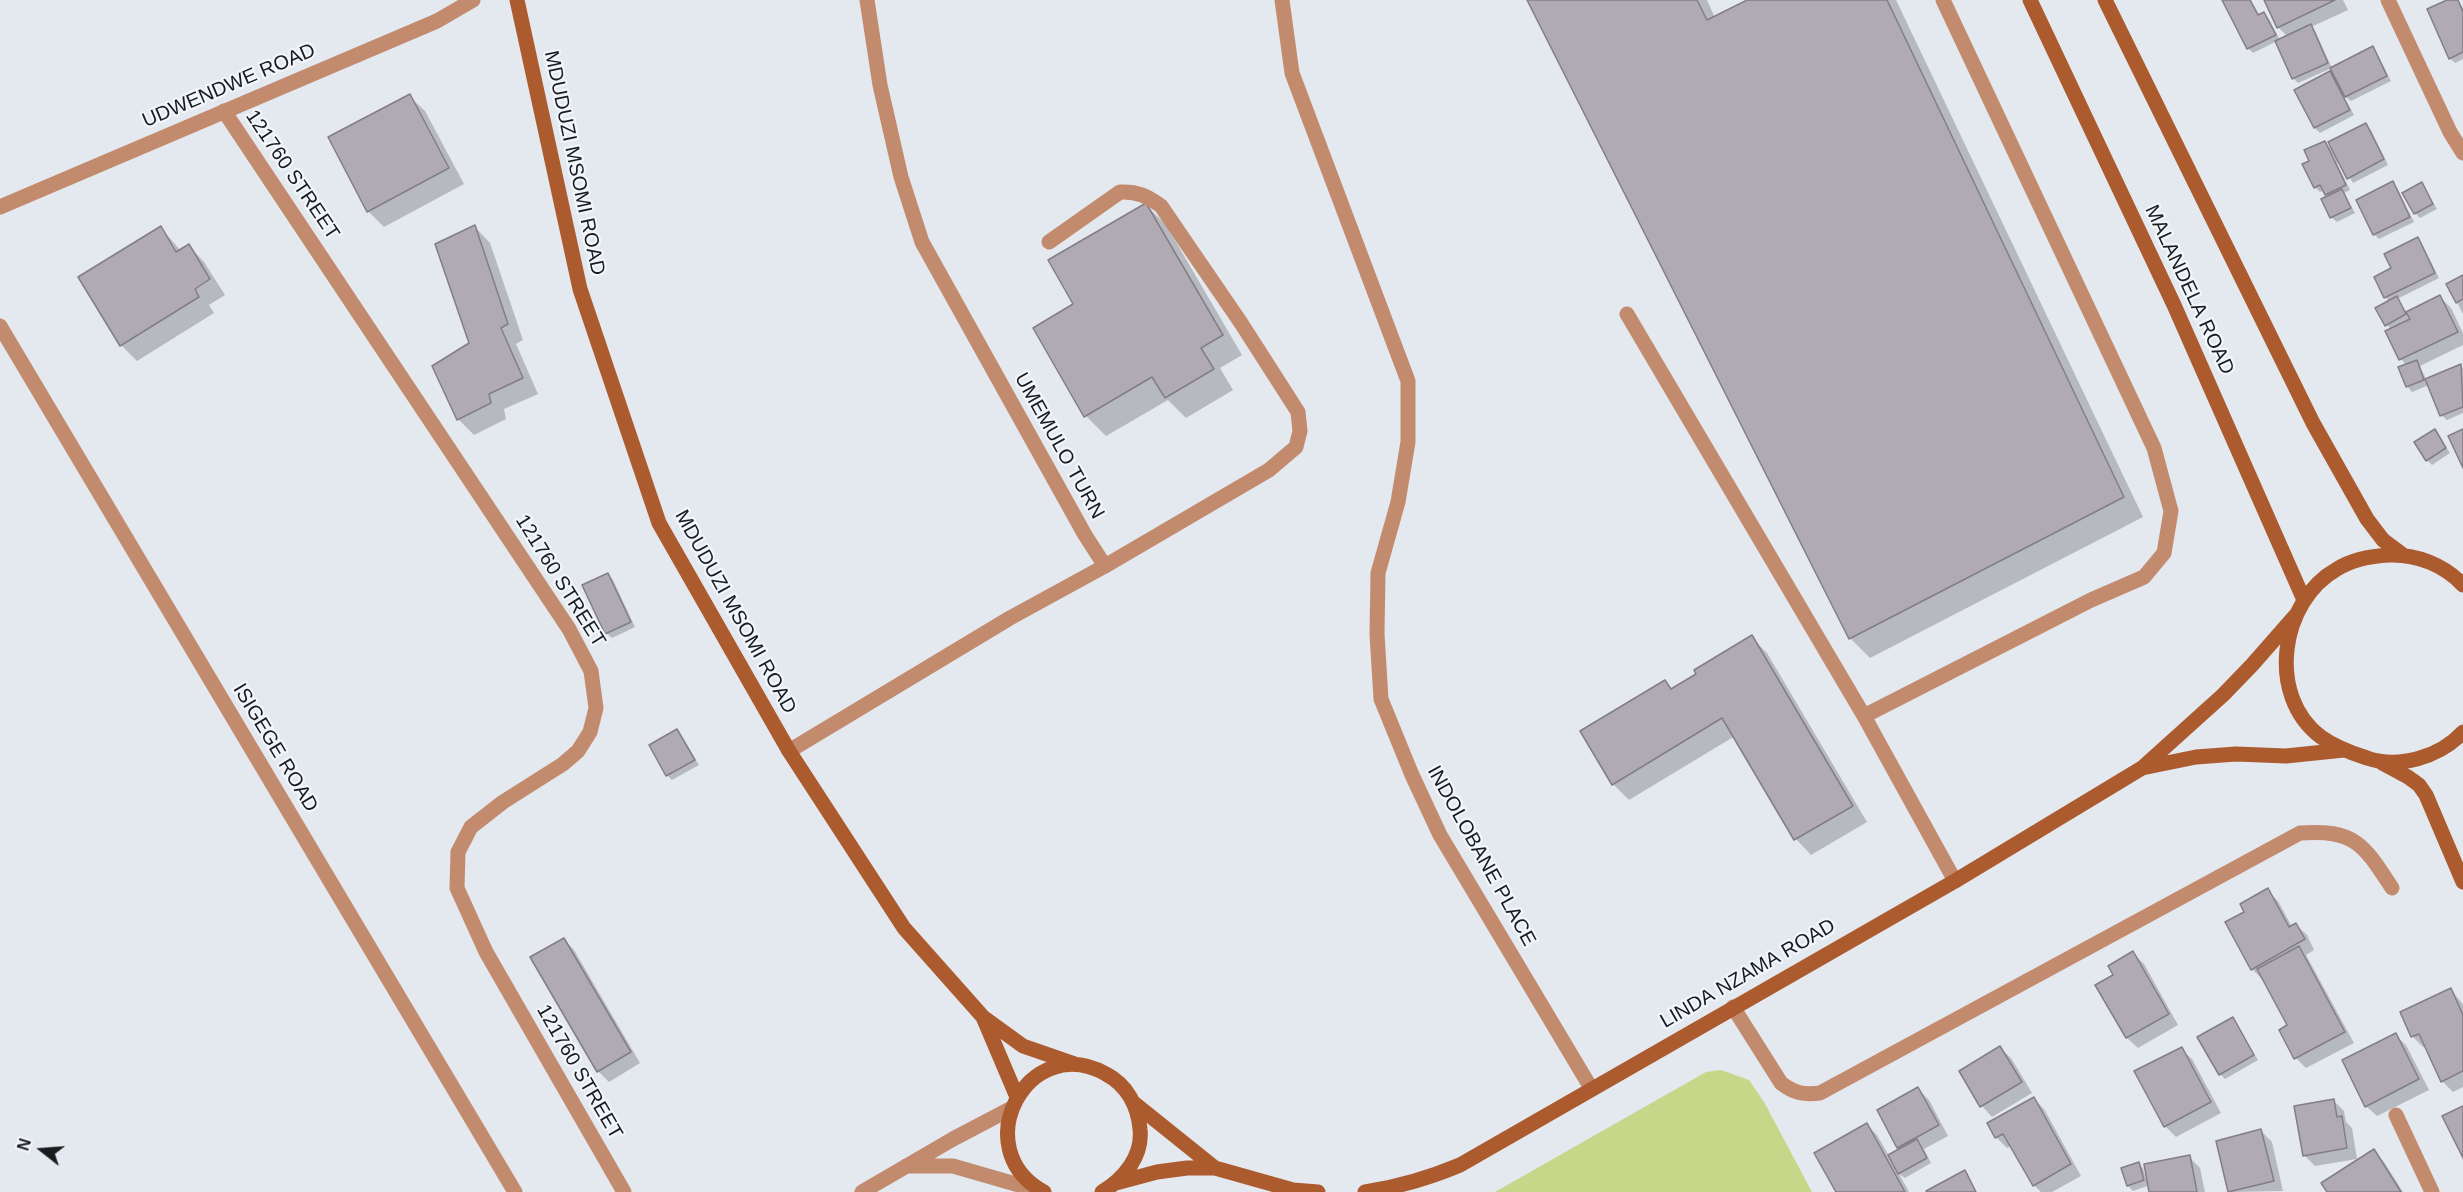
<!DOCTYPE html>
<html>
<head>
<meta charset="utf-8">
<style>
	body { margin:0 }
	#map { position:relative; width:2463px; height:1192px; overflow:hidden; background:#e4e8ef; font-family:Helvetica,sans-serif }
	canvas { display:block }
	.north { position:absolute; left:12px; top:1120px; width:60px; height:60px; -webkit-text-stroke:4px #f1f6fd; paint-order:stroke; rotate:287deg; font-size:16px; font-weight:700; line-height:24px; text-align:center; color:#191b1d }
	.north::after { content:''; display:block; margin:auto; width:21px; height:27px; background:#191b1d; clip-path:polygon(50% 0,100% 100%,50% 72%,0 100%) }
</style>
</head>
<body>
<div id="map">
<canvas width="2463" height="1192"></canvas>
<div class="north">N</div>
</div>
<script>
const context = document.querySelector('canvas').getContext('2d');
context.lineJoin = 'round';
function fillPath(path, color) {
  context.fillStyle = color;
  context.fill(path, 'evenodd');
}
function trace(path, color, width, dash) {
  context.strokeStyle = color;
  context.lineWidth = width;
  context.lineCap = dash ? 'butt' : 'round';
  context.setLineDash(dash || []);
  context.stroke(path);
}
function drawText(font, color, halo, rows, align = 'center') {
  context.font = font + ' Helvetica,sans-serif';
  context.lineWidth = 4.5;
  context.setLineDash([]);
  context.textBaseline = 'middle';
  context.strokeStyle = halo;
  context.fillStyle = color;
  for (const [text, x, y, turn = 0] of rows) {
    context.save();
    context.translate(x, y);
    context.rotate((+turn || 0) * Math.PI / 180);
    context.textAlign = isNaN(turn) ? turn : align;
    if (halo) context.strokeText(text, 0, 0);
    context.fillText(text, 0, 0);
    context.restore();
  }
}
fillPath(new Path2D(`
	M 1721,1070 L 1749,1080 L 1764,1102 L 1812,1192 L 1495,1192 L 1706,1072 Z`), '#c6d789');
fillPath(new Path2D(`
	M 1529,0 L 1707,0 L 1715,18 L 1750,0 L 1896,0 L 2143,517 L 1870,658 L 1850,638 Z
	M 2224,0 L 2251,0 L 2260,16 L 2264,14 L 2269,19 L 2280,40 L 2287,36 L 2278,27 L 2265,0 L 2343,0 L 2348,10 L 2311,27 L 2315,31 L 2332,68 L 2298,83 L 2293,78 L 2277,41 L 2253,53 L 2248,48 Z
	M 2450,0 L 2458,0 L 2463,8 L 2463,59 L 2455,63 L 2450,58 Z
	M 2372,48 L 2377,53 L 2391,81 L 2351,101 L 2343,95 L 2354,115 L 2320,133 L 2315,128 L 2296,91 L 2330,73 L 2338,81 Z
	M 409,96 L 425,111 L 464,184 L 384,227 L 368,211 Z
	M 2366,125 L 2371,130 L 2388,165 L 2353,183 L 2340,162 L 2337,163 L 2350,190 L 2344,193 L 2355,213 L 2337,222 L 2331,217 L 2329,197 L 2324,190 L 2320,192 L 2315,187 L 2311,162 L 2325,142 L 2334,152 Z
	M 2392,183 L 2397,188 L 2414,222 L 2379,239 L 2374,234 Z
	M 2422,184 L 2437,209 L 2420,218 L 2415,213 Z
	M 1146,205 L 1166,225 L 1242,355 L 1220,368 L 1233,390 L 1186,418 L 1168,400 L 1106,436 L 1086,416 L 1075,305 Z
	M 475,227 L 490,243 L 523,340 L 516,344 L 538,394 L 504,409 L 506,419 L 474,435 L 458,419 L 471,344 Z
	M 161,228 L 181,251 L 189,246 L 204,262 L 225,295 L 209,305 L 214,313 L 137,361 L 121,345 Z
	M 2417,239 L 2422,244 L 2439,278 L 2397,299 L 2407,313 L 2440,297 L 2451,308 L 2463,333 L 2463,345 L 2420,366 L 2427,381 L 2461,366 L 2463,368 L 2463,413 L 2447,420 L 2441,415 L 2429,385 L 2412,392 L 2407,386 L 2407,366 L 2401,359 L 2387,331 L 2391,330 L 2377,308 L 2390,302 L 2385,297 L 2393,269 Z
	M 2463,277 L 2463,314 L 2457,302 Z
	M 2435,431 L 2450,453 L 2432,465 L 2427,460 Z
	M 608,574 L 613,580 L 635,627 L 612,638 L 606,633 L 584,586 Z
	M 1751,637 L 1767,653 L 1867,822 L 1811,855 L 1796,839 L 1735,736 L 1629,800 L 1613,784 L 1665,682 L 1673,690 Z
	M 677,731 L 699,765 L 672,780 L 667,775 Z
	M 2267,890 L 2278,901 L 2292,927 L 2296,925 L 2307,935 L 2314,950 L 2306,955 L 2354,1043 L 2306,1068 L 2296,1058 L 2289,1026 L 2263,980 L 2252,969 L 2227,923 L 2246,912 Z
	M 564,939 L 574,950 L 640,1063 L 609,1082 L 598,1071 Z
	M 2133,953 L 2144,964 L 2178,1025 L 2138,1048 L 2127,1038 L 2097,986 L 2115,975 Z
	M 2451,990 L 2463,1004 L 2463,1087 L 2453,1092 L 2442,1081 L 2426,1046 L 2423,1047 L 2412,1036 Z
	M 2233,1018 L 2258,1060 L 2225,1079 L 2220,1074 Z
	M 2395,1035 L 2406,1045 L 2429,1090 L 2377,1116 L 2366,1106 Z
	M 2000,1048 L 2011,1058 L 2032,1093 L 1992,1117 L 1982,1106 Z
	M 2181,1049 L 2192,1059 L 2221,1113 L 2176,1137 L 2165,1126 Z
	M 1918,1089 L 1929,1100 L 1948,1136 L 1924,1149 L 1931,1163 L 1905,1178 L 1899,1174 L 1909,1192 L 1837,1192 L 1867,1125 L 1877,1135 L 1889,1156 L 1901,1150 L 1898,1147 Z
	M 2034,1099 L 2044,1109 L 2081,1176 L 2052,1192 L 2041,1192 L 2034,1185 L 2012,1145 L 2007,1148 L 1996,1137 Z
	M 2334,1101 L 2344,1111 L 2346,1122 L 2352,1128 L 2357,1159 L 2315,1166 L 2304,1155 Z
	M 2261,1131 L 2272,1142 L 2283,1191 L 2230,1192 Z
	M 2374,1151 L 2384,1162 L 2403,1192 L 2328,1192 Z
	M 2189,1157 L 2200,1168 L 2205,1192 L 2151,1192 L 2150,1185 L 2133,1191 L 2128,1186 L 2138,1163 L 2143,1168 L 2146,1179 Z`), '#0003');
const building = new Path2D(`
	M 1527,0 L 1697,0 L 1707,20 L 1747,0 L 1887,0 L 2124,497 L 1849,639 Z
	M 2222,0 L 2250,0 L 2258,15 L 2264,12 L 2276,35 L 2247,49 Z
	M 2264,0 L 2335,0 L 2277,28 Z
	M 2447,0 L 2458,0 L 2463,12 L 2463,52 L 2449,59 L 2427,9 Z
	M 2311,24 L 2328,63 L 2292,79 L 2275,41 Z
	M 2373,46 L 2387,76 L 2345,97 L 2330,68 Z
	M 2330,71 L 2350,110 L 2314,128 L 2294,90 Z
	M 410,94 L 449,168 L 367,212 L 328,137 Z
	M 2366,123 L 2384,159 L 2347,179 L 2328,142 Z
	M 2325,141 L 2346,185 L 2325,195 L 2320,185 L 2314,188 L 2302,164 L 2309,161 L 2304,150 Z
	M 2393,181 L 2410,217 L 2373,235 L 2356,200 Z
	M 2422,182 L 2433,204 L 2414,214 L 2402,193 Z
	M 2342,189 L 2351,208 L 2330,218 L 2321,199 Z
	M 1146,203 L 1223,335 L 1201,348 L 1214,369 L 1165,398 L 1152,377 L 1084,417 L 1033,328 L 1073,304 L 1048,260 Z
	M 475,225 L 508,324 L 501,328 L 523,378 L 489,394 L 491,403 L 457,420 L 432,366 L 469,343 L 435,244 Z
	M 161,226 L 176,252 L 189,244 L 210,279 L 195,289 L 199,297 L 120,346 L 78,277 Z
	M 2418,237 L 2435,273 L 2384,298 L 2374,277 L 2391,268 L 2384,254 Z
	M 2463,275 L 2463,299 L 2456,303 L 2446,284 Z
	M 2440,295 L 2458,332 L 2399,360 L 2385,331 L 2410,319 L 2406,312 Z
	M 2397,296 L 2406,314 L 2385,326 L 2375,308 Z
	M 2417,360 L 2424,380 L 2406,387 L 2398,367 Z
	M 2461,364 L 2463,407 L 2440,416 L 2425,379 Z
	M 2435,429 L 2446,448 L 2426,461 L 2414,442 Z
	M 2463,429 L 2463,468 L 2448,436 Z
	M 608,573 L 631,622 L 605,634 L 582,585 Z
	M 1752,635 L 1853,806 L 1794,840 L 1722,718 L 1612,785 L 1580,731 L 1665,680 L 1671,689 L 1696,674 L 1694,670 Z
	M 677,729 L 695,760 L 666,776 L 649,745 Z
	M 2268,888 L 2289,927 L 2296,923 L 2305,939 L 2251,970 L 2225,922 L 2244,912 L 2240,904 Z
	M 564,938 L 631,1052 L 597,1072 L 530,957 Z
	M 2299,946 L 2345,1032 L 2294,1059 L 2279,1030 L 2287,1025 L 2257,969 Z
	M 2133,951 L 2169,1014 L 2126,1038 L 2095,985 L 2113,975 L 2108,966 Z
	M 2451,988 L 2463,1015 L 2463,1071 L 2441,1082 L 2419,1034 L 2411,1037 L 2400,1012 Z
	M 2233,1017 L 2254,1055 L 2219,1075 L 2197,1037 Z
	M 2396,1033 L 2419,1079 L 2365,1107 L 2342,1060 Z
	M 2000,1046 L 2022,1082 L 1980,1107 L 1959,1071 Z
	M 2182,1047 L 2211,1102 L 2164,1127 L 2134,1071 Z
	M 1918,1087 L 1939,1125 L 1897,1148 L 1877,1110 Z
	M 2034,1097 L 2071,1164 L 2033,1186 L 2003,1134 L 1995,1138 L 1987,1123 Z
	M 2334,1099 L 2337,1117 L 2342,1116 L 2347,1148 L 2303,1156 L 2294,1106 Z
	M 2463,1106 L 2463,1158 L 2442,1116 Z
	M 1867,1123 L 1905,1192 L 1836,1192 L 1814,1153 Z
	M 2261,1129 L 2274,1181 L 2228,1192 L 2216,1141 Z
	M 1917,1139 L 1927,1158 L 1898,1174 L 1888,1155 Z
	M 2374,1149 L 2401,1192 L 2327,1192 L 2321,1183 Z
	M 2190,1155 L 2197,1192 L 2149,1192 L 2144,1164 Z
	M 2139,1162 L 2144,1180 L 2127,1186 L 2121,1168 Z
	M 1965,1170 L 1976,1192 L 1927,1192 L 1926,1191 Z`);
fillPath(building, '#b0abb2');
trace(building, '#827e84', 1.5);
trace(new Path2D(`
	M 1282,0 L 1292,73 L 1408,381 L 1408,442 L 1398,502 L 1378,573 L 1377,634 L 1381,699 L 1412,775 L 1440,835 L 1591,1088
	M 1943,0 L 2154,448 L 2171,511 L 2164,553 L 2144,577 L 2091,600 L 1864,716 L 1955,881
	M 224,111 L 569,629 L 591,671 L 596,708 L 590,732 L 578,751 L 563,764 L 503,802 L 471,827 L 458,852 L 457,888 L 486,952 L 624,1192
	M 1049,242 L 1120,192 C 1137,191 1147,196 1161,206 L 1241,323 L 1298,412 L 1300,431 L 1296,447 L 1269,470 L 1105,566
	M 1627,314 L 1864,716`), '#c38b6e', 15);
trace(new Path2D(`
	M 2388,0 L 2450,132 L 2463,153
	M 0,207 L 437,21 L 473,0
	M 0,326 L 515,1192
	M 789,751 L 1010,618 L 1105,566 L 1085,535 L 922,242 L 901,177 L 880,85 L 867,0
	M 1733,1007 L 1781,1083 C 1794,1093 1803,1095 1820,1093 L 2300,833 C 2355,829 2364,845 2392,888
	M 2396,1115 L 2432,1192
	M 906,1166 L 953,1166 L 1043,1192
	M 862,1192 L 953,1139 L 1012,1108`), '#c38b6e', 15);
trace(new Path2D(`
	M 517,0 L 580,289 L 659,523 L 789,751 L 904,928 L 983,1017 L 1023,1046 L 1075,1064
	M 2030,0 L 2174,305 L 2304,600
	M 2105,0 L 2313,423 L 2367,519 L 2383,540 L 2403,555
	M 2463,585 C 2444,565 2417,554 2389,555 C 2371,556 2353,559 2337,569 C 2280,601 2266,696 2321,737 C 2335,747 2351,753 2367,758 C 2399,769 2440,757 2463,732
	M 2382,763 L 2408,777 L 2419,785 L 2426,795 L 2463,882
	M 2142,768 L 2196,757 L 2236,754 L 2286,756 L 2344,750
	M 983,1017 L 1017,1097
	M 1134,1103 L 1215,1168
	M 1116,1183 L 1157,1172 L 1187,1168 L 1215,1168 L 1293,1190 L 1318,1192
	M 1044,1192 C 965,1149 1028,1030 1106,1074 C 1127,1085 1138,1106 1140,1129 C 1143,1156 1124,1179 1102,1192
	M 1365,1192 C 1399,1187 1429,1178 1460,1165 L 1955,881 L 2142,768 L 2223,695 L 2252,665 L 2295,616`), '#ac5b2e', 15);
drawText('20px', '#191b1d', '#f1f6fd', [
	["UDWENDWE ROAD",229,86,-23],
	["MDUDUZI MSOMI ROAD",574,163,78],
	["121760 STREET",292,175,56],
	["MALANDELA ROAD",2189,290,65],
	["UMEMULO TURN",1059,446,61],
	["121760 STREET",560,581,58],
	["MDUDUZI MSOMI ROAD",735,612,61],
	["ISIGEGE ROAD",275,748,59],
	["INDOLOBANE PLACE",1481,856,61],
	["LINDA NZAMA ROAD",1748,974,-30],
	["121760 STREET",579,1072,60]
]);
</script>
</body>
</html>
